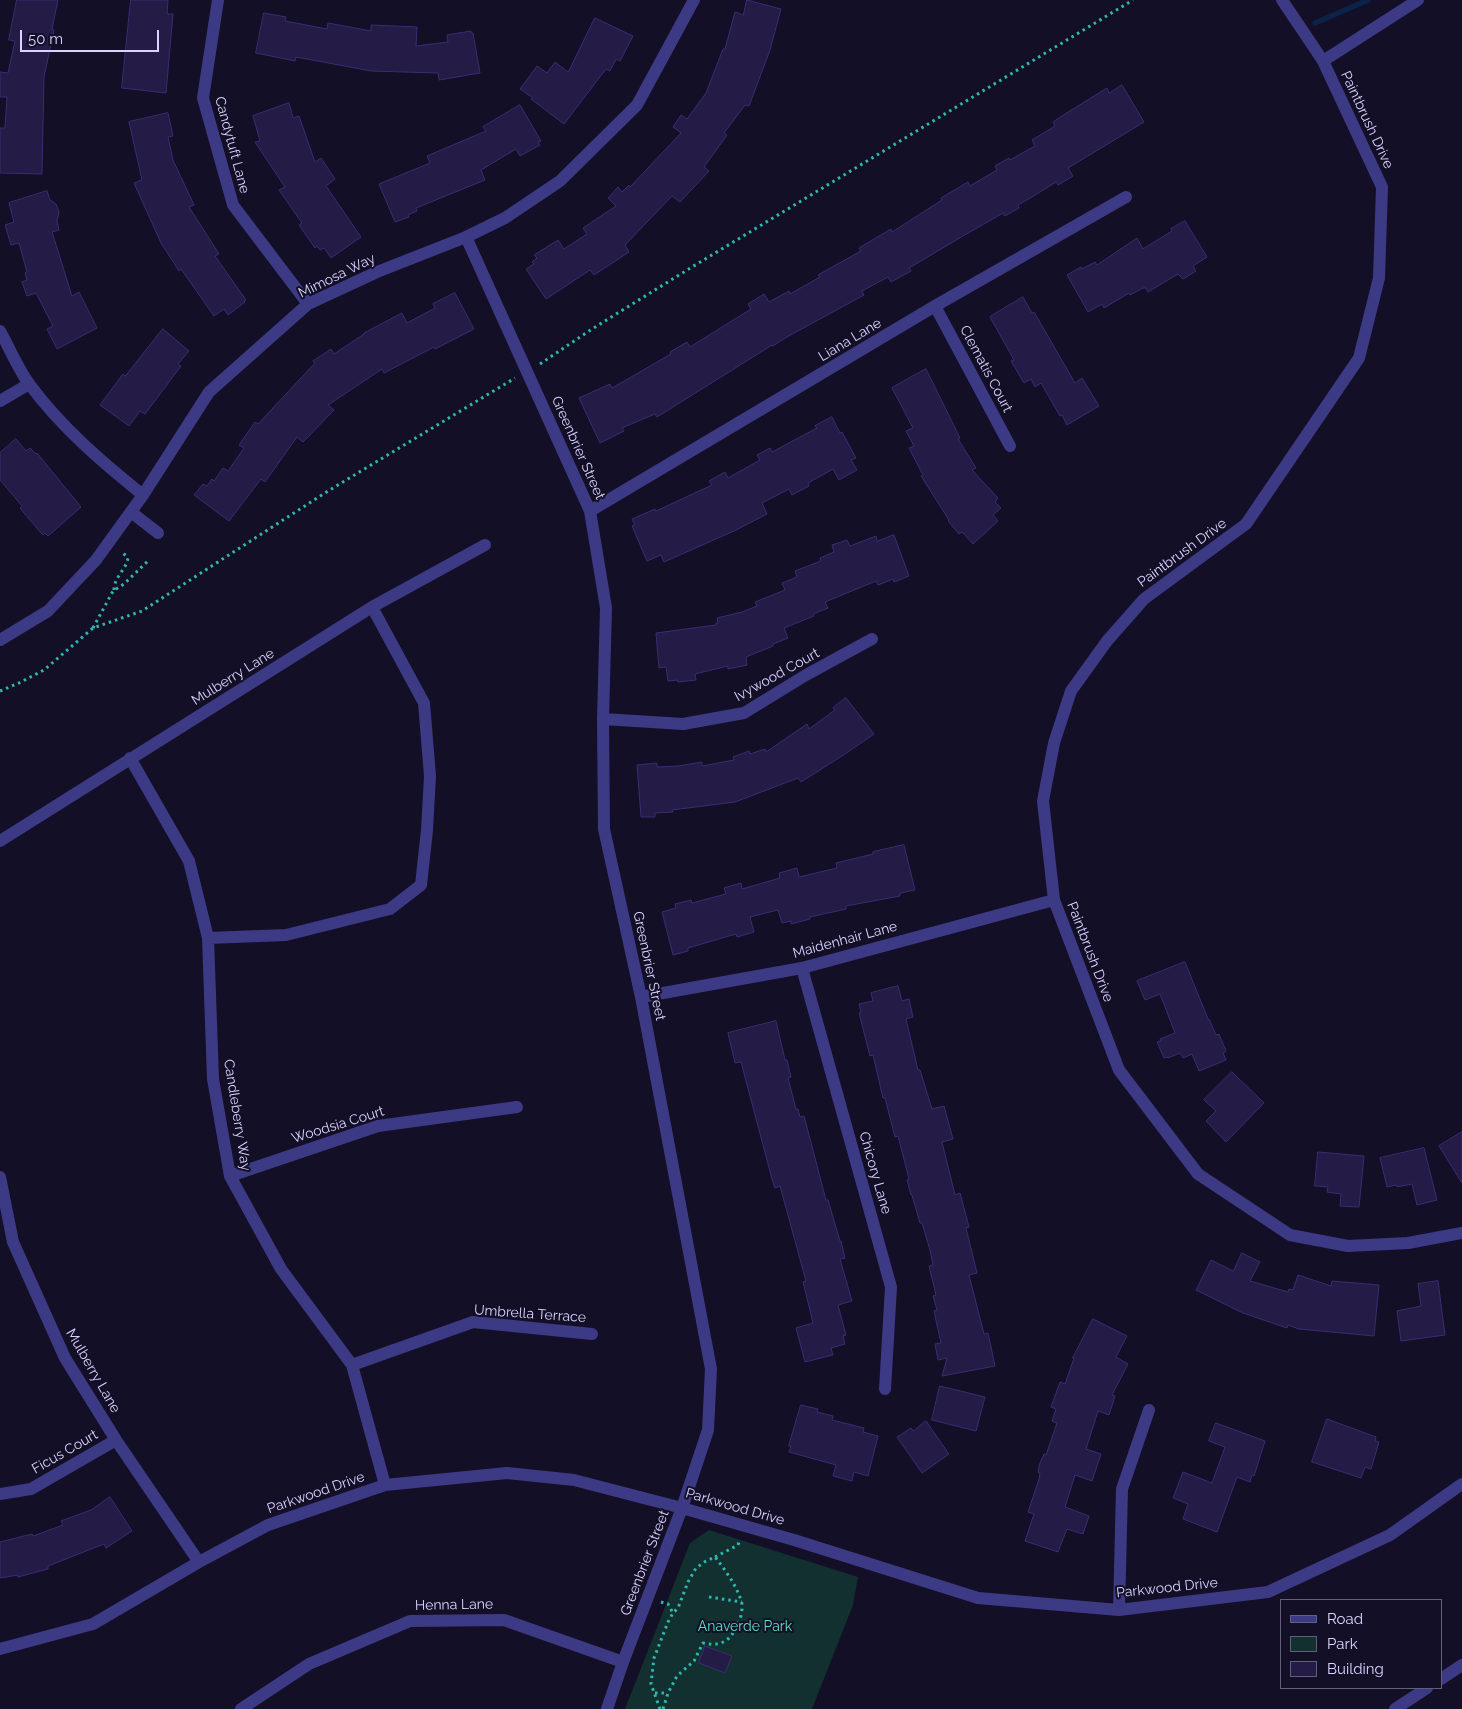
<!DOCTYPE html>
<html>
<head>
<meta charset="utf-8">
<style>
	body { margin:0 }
	#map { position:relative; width:1462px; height:1709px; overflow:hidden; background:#130f26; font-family:Raleway,sans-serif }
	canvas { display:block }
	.legend { position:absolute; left:1280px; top:1599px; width:162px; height:90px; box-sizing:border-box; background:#130f26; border:1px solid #625e7d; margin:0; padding:6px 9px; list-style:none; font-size:15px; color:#d9d4ff }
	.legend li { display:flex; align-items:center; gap:10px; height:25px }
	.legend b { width:25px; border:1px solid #625e7d }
	.scale { position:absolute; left:20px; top:30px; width:139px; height:22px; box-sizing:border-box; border:2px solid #d9d4ff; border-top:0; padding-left:6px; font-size:15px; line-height:18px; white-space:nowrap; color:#d9d4ff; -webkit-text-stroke:4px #130f26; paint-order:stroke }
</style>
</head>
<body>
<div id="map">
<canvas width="1462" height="1709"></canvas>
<ul class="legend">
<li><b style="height:6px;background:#3d3a85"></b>Road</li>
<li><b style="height:14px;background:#12302f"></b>Park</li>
<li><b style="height:14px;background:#241b47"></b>Building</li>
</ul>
<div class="scale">50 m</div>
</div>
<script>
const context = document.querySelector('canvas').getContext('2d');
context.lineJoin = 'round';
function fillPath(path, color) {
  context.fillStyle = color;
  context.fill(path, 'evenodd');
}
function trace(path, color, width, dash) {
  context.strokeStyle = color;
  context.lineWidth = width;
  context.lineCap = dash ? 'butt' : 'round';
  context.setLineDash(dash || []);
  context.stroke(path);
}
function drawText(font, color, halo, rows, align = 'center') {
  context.font = font + ' Raleway,sans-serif';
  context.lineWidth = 4;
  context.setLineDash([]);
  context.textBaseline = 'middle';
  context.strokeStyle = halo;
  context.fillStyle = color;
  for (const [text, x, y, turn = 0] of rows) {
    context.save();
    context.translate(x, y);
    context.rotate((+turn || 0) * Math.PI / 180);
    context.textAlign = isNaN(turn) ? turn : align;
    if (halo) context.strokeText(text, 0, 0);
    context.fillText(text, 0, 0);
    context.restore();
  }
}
fillPath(new Path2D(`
	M 709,1530 L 858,1577 L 853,1605 L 812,1709 L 625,1709 L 690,1543 Z`), '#12302f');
trace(new Path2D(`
	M 1315,23 L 1368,0`), '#0c2248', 5.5);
const building = new Path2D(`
	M 17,0 L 58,0 L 52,29 L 54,30 L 44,77 L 42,174 L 0,173 L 0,128 L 5,128 L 7,97 L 0,97 L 0,72 L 8,73 L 15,41 L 9,40 Z
	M 131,0 L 168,0 L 167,14 L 173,14 L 166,93 L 122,88 Z
	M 747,0 L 781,9 L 770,50 L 749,106 L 745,105 L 724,133 L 727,135 L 704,167 L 709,171 L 680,202 L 672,196 L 625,245 L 629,252 L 594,275 L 590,270 L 546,299 L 526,269 L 534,264 L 532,262 L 537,258 L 534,255 L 558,240 L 564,249 L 587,234 L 583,228 L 616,206 L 608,198 L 618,187 L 622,192 L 629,185 L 630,187 L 681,133 L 673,127 L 681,115 L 687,119 L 706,93 L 723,49 L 725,49 L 735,12 L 743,15 Z
	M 264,13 L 286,17 L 285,21 L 327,29 L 328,23 L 371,31 L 371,25 L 417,27 L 416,46 L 448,42 L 447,35 L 471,31 L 471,33 L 473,33 L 480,73 L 439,80 L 438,73 L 371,71 L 296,57 L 295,61 L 256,53 Z
	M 595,18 L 633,36 L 620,61 L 616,59 L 610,71 L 606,69 L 564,124 L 531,99 L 533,98 L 520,89 L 537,66 L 547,73 L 555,62 L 568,72 Z
	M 1122,85 L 1144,122 L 1068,168 L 1073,176 L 1058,185 L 1056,182 L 1032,197 L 1018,205 L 1019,208 L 1005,216 L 1003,213 L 963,236 L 909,268 L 911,271 L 891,282 L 888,277 L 862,291 L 864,295 L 785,338 L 773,346 L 772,345 L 657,417 L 655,414 L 622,428 L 624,431 L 600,443 L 579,398 L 610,384 L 612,388 L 671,354 L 670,352 L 687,342 L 690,347 L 751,309 L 748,304 L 764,294 L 769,302 L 789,291 L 790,294 L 820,277 L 818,275 L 861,251 L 859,248 L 891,229 L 892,232 L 942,200 L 941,198 L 968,182 L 970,186 L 997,170 L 995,166 L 1009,158 L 1010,160 L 1035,146 L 1032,140 L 1055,126 L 1053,122 L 1065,114 L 1107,88 L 1109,93 Z
	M 289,103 L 293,118 L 299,116 L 315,162 L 321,158 L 335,179 L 326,186 L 361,237 L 331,258 L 324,248 L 320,250 L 317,246 L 315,248 L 299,225 L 302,223 L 279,190 L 285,187 L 255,142 L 260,141 L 253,116 Z
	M 520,105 L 541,141 L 538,142 L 540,145 L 520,156 L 516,149 L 481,170 L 485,180 L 416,208 L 417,211 L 408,215 L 409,217 L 395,222 L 379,184 L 430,163 L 427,156 L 486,131 L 483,127 Z
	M 168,113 L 173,136 L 168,137 L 173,160 L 194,205 L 189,207 L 219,254 L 215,256 L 246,300 L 244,301 L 245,302 L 228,315 L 224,309 L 214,316 L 181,269 L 179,271 L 161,243 L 134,183 L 142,180 L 129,122 Z
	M 47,191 L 50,200 L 56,204 L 59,212 L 57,221 L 59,230 L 52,232 L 72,296 L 79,292 L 97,328 L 57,349 L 47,329 L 53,326 L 36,293 L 27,296 L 22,282 L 27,280 L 25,273 L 27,272 L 19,243 L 11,245 L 5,225 L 14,222 L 9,203 Z
	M 1185,221 L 1207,257 L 1193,266 L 1196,271 L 1183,279 L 1178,274 L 1148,292 L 1146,288 L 1143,288 L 1130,295 L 1129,293 L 1104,308 L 1102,304 L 1088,312 L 1067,275 L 1081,267 L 1082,269 L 1095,262 L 1097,265 L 1137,238 L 1143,249 L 1172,231 L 1171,229 Z
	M 455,293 L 474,329 L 435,349 L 434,347 L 384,373 L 382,369 L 328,405 L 334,410 L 303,442 L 297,437 L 265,482 L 261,479 L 229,521 L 194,495 L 203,484 L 207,486 L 212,479 L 214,481 L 223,468 L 228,471 L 244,448 L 239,445 L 255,422 L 258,424 L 315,363 L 313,361 L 331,349 L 334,354 L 364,334 L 364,333 L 402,313 L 407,323 L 435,308 L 433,304 Z
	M 1023,297 L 1032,313 L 1034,312 L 1075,383 L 1082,378 L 1099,406 L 1067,425 L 1062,415 L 1060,416 L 1041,383 L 1035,387 L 1031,379 L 1024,383 L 1011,361 L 1014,360 L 990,317 Z
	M 163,329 L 189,351 L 178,364 L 181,366 L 145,414 L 140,411 L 129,426 L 100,405 L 123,374 L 125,376 Z
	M 926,369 L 960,438 L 958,439 L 976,468 L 972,470 L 998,498 L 995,502 L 1001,508 L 993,515 L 998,521 L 973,544 L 962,532 L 959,534 L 948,521 L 949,520 L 921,476 L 923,475 L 909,448 L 914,446 L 906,431 L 913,428 L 892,388 Z
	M 832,417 L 840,433 L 842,432 L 856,458 L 851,460 L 857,470 L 839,480 L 833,469 L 808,483 L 809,486 L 792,495 L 789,489 L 762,503 L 767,514 L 736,530 L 664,562 L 661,555 L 647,561 L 632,526 L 635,525 L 632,519 L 655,509 L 656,511 L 712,485 L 709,481 L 725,472 L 728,478 L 760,460 L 757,455 L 770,448 L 772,452 L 800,437 L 817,428 L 815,426 Z
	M 16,439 L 26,451 L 30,448 L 36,454 L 37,453 L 81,507 L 48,536 L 45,533 L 43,535 L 30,520 L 20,508 L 22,506 L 0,480 L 0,453 Z
	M 894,535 L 909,576 L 894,582 L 893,579 L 878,585 L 876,581 L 825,602 L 828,608 L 813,614 L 814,616 L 784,628 L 788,638 L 773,644 L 773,646 L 746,657 L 747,665 L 728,669 L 728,666 L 695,674 L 696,680 L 678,682 L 677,680 L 668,681 L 666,667 L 659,668 L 656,633 L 716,625 L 716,623 L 718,623 L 717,618 L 742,612 L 757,606 L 755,602 L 785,590 L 782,583 L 797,577 L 795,571 L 821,561 L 820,558 L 834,552 L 832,545 L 847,540 L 850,546 L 876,536 L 877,541 Z
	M 846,698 L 874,734 L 845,754 L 801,782 L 798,778 L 735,802 L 672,810 L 673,812 L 655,813 L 655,817 L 641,817 L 637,765 L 657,763 L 657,767 L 678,766 L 702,762 L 702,766 L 734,760 L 733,757 L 749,751 L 750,754 L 765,749 L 766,752 L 807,724 L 809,729 L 835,710 L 833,708 Z
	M 904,845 L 915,890 L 900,893 L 900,896 L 846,906 L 846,909 L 810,917 L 810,919 L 791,924 L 791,921 L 782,923 L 778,910 L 750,917 L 754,932 L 737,937 L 736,934 L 688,948 L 688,951 L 673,955 L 662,912 L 676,908 L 675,904 L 691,900 L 692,903 L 726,894 L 724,888 L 741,883 L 742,889 L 780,878 L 779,873 L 797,868 L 799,877 L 837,868 L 836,863 L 873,854 L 873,852 Z
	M 1185,962 L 1208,1019 L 1209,1019 L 1216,1035 L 1219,1034 L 1226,1051 L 1223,1053 L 1226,1060 L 1199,1071 L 1192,1054 L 1183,1058 L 1180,1053 L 1168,1058 L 1168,1057 L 1164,1058 L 1157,1042 L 1161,1041 L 1160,1039 L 1175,1033 L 1160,994 L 1145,1000 L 1137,981 Z
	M 898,986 L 902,1001 L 909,999 L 913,1017 L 906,1019 L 918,1070 L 920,1070 L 932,1109 L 944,1106 L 953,1139 L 942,1142 L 955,1195 L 960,1193 L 969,1227 L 966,1228 L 977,1273 L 969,1275 L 984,1334 L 988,1333 L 995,1366 L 942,1376 L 947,1358 L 938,1360 L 935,1344 L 941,1343 L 934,1311 L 937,1310 L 933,1296 L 936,1295 L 929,1266 L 933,1265 L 930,1250 L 922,1223 L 920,1223 L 912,1195 L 911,1195 L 907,1180 L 909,1179 L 898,1136 L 895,1137 L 885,1098 L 883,1098 L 873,1055 L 870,1056 L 859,1013 L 861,1012 L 859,1004 L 873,1001 L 871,993 Z
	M 776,1021 L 785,1060 L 787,1060 L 791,1077 L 788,1078 L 796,1109 L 798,1109 L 800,1117 L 804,1116 L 826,1200 L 828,1200 L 840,1241 L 841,1241 L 845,1258 L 840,1259 L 852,1301 L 838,1305 L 846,1335 L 843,1336 L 845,1344 L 831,1348 L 833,1355 L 805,1362 L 796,1328 L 813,1323 L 803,1282 L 806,1281 L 780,1186 L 775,1188 L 772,1179 L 741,1062 L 735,1063 L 728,1033 Z
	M 1232,1072 L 1264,1103 L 1226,1142 L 1206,1121 L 1216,1111 L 1204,1100 Z
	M 1462,1132 L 1462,1183 L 1439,1146 Z
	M 1424,1148 L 1437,1200 L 1417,1205 L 1412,1184 L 1397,1187 L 1396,1185 L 1387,1187 L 1380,1158 Z
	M 1318,1152 L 1364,1156 L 1359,1207 L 1340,1206 L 1341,1194 L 1327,1192 L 1328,1187 L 1315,1186 Z
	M 1242,1253 L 1260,1262 L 1250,1281 L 1288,1292 L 1289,1289 L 1293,1290 L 1298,1275 L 1331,1286 L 1332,1281 L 1379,1285 L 1374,1336 L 1299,1329 L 1288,1325 L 1287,1328 L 1243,1313 L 1196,1290 L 1211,1260 L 1233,1271 Z
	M 1438,1281 L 1445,1335 L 1401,1341 L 1397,1311 L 1421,1306 L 1418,1284 Z
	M 1093,1319 L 1127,1336 L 1116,1357 L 1128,1364 L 1112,1395 L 1115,1396 L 1109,1415 L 1098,1411 L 1086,1449 L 1101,1454 L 1092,1481 L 1075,1475 L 1065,1507 L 1089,1516 L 1083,1534 L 1067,1529 L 1058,1552 L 1025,1541 L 1034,1514 L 1028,1512 L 1039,1479 L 1040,1473 L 1038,1472 L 1040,1463 L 1044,1454 L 1046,1455 L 1057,1423 L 1052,1421 L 1056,1409 L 1051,1407 L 1060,1382 L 1065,1384 L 1074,1358 L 1073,1358 Z
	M 940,1386 L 985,1397 L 976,1431 L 932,1420 Z
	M 801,1405 L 818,1409 L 817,1412 L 833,1416 L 832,1420 L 864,1428 L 863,1432 L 878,1436 L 868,1476 L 854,1472 L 852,1481 L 833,1476 L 836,1465 L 789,1452 L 791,1446 L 789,1446 Z
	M 1327,1419 L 1376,1437 L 1375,1441 L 1379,1442 L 1371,1469 L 1365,1467 L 1361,1478 L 1312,1462 Z
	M 926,1421 L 949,1454 L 922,1473 L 897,1437 L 911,1428 L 913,1431 Z
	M 1216,1423 L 1265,1441 L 1254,1476 L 1252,1475 L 1250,1482 L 1237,1477 L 1217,1532 L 1183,1519 L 1188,1504 L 1173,1498 L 1183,1472 L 1212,1483 L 1225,1447 L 1209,1441 Z
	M 110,1497 L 132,1531 L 106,1548 L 104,1544 L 48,1566 L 48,1569 L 18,1577 L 18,1575 L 0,1578 L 0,1542 L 32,1534 L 33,1536 L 63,1525 L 61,1521 L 91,1510 Z
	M 705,1646 L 732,1656 L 725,1673 L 699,1663 Z`);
fillPath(building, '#241b47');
trace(building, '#3b2d73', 1);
trace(new Path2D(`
	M 540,364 L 592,329 L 692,267 L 1133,0
	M 114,590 C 114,577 126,570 128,558 L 121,551
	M 93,628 L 113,591 L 124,584 L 149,560
	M 0,691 L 19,683 L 44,670 L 93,628 L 142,611 L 328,491 L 515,378
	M 715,1557 L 738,1545 L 740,1539
	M 709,1597 L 742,1602
	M 661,1602 L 668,1604 L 673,1613
	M 655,1693 L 668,1693
	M 660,1709 L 651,1684 L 654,1658 L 668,1622 L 673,1613 L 678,1608 L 688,1582 L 696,1568 L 706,1561 L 715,1557 C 725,1570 735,1583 741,1600 C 743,1605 742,1613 740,1619 C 733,1637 725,1648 703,1643 L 694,1661 L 677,1676 L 668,1693 L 663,1709`), '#2fb8b0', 3, [2.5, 4]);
trace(new Path2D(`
	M 218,0 L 203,98 L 233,205 L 308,304
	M 1282,0 L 1323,61 L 1382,187 L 1379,278 L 1359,358 L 1246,524 L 1144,599 L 1107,641 L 1071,691 L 1054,743 L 1043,801 L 1054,900 L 1119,1070 L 1198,1174 L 1290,1235 L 1348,1246 L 1408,1243 L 1462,1233
	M 1323,61 L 1418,0
	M 466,237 L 590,511 L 606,608 L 603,719 L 604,829 L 641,997 L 711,1369 L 708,1430 L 682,1508 L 623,1662 L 607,1709
	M 935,306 L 1010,446
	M 0,331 C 10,349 18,369 30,385 C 62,428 102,462 143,495
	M 0,401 L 29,384
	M 590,511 L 935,306 L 1126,197
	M 131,512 L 158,533
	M 0,640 L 48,611 L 96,560 L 143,495 L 209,392 L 308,304 L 377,272 L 466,237 L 505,218 L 560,181 L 637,105 L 694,0
	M 603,719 L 683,724 L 744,713 L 806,675 L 872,639
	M 130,758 L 189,861 L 208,938 L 213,1079 L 230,1176 L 281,1269 L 352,1365 L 385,1485
	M 0,841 L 372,607 L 485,545
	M 208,938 L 286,935 L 390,909 L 421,885 L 427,830 L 430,776 L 424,703 L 372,607
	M 802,968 L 891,1287 L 885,1389
	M 641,997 L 802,968 L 1054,900
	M 230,1176 L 378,1126 L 517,1107
	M 0,1177 L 13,1242 L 65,1358 L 116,1440 L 199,1562
	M 352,1365 L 473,1322 L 592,1334
	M 0,1494 L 31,1489 L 116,1440
	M 1119,1610 L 1122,1489 L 1149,1410
	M 0,1649 L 93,1624 L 199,1562 L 268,1525 L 385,1485 L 507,1473 L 574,1480 L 682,1508 L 794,1540 L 978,1598 L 1119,1610 L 1268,1592 L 1390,1535 L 1462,1484
	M 1441,1679 L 1462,1665
	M 241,1709 L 309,1664 L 410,1621 L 504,1620 L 623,1662
	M 1395,1709 L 1427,1688`), '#3d3a85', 12);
drawText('14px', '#d9d4ff', '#130f26', [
	["Paintbrush Drive",1367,120,65],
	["Candytuft Lane",232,145,75],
	["Mimosa Way",337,276,-26],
	["Liana Lane",850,340,-31],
	["Clematis Court",986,369,62],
	["Greenbrier Street",578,448,66],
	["Paintbrush Drive",1182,553,-36],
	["Ivywood Court",777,675,-29],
	["Mulberry Lane",233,677,-32],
	["Maidenhair Lane",845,940,-15],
	["Paintbrush Drive",1090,952,69],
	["Greenbrier Street",649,966,78],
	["Candleberry Way",237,1115,81],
	["Woodsia Court",338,1125,-17],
	["Chicory Lane",875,1173,74],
	["Umbrella Terrace",530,1314,4],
	["Mulberry Lane",93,1371,60],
	["Ficus Court",65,1452,-30],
	["Parkwood Drive",316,1493,-19],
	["Parkwood Drive",735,1507,16],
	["Greenbrier Street",645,1563,-69],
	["Parkwood Drive",1167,1588,-6],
	["Henna Lane",454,1605,-1]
]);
drawText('14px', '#5fe0c0', '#130f26', [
	["Anaverde Park",745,1627]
]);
</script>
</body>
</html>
